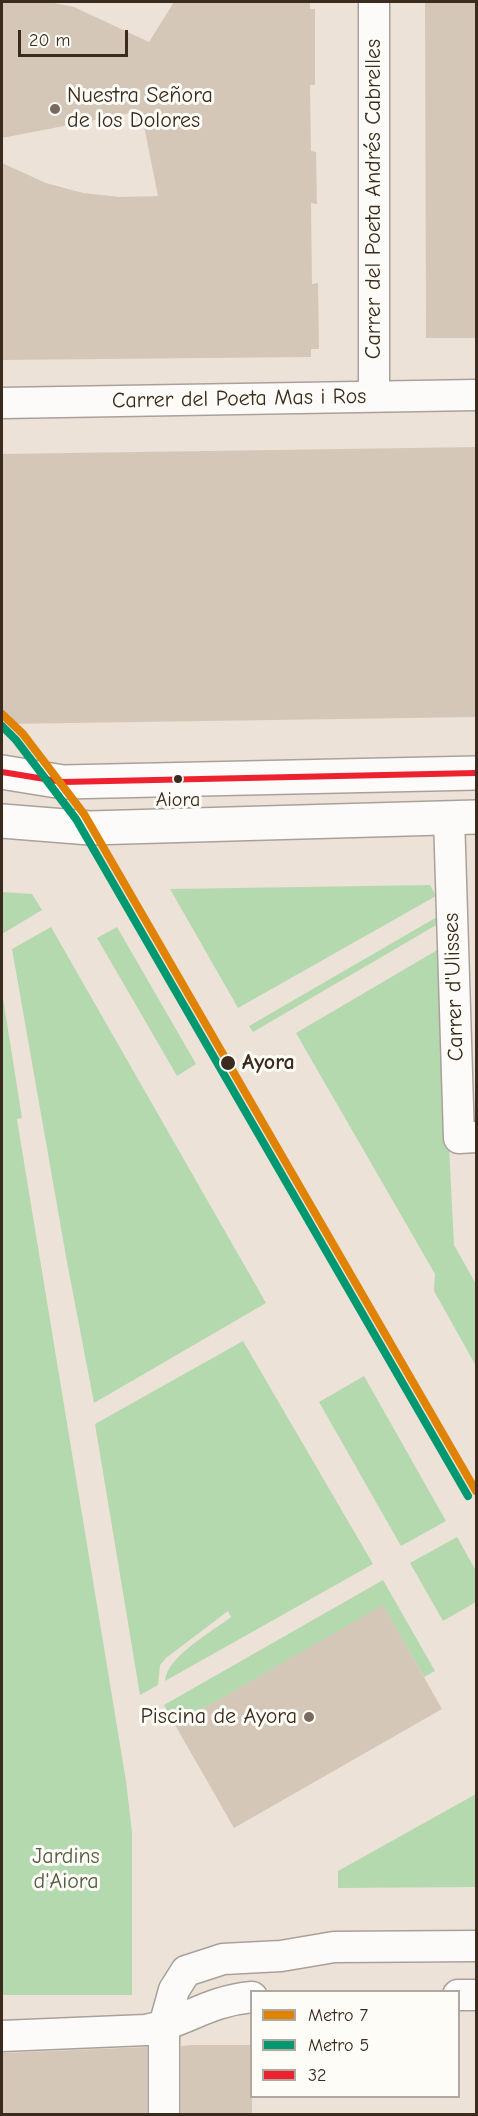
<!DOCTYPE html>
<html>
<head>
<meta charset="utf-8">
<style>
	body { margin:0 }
	#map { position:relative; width:478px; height:2116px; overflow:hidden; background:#ede2d7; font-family:"Comic Neue",sans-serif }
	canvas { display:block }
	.frame { position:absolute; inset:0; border:3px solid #3b2a1e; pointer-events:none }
	.legend { position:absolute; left:250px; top:1990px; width:210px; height:108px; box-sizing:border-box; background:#fdfcf7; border:2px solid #afa8a0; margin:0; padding:8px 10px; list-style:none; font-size:18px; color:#3b2a1e }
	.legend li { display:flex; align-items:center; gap:12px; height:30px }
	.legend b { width:30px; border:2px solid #afa8a0 }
	.scale { position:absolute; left:18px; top:30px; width:110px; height:27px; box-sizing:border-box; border:3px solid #3b2a1e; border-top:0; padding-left:8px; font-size:18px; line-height:21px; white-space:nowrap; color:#3b2a1e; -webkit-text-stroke:4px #fdfcf7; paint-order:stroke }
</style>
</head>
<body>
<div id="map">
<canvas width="478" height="2116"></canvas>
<div class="frame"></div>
<ul class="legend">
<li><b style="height:8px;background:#e08203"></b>Metro 7</li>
<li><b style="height:8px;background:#009870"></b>Metro 5</li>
<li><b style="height:8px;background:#ed222e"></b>32</li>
</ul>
<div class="scale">20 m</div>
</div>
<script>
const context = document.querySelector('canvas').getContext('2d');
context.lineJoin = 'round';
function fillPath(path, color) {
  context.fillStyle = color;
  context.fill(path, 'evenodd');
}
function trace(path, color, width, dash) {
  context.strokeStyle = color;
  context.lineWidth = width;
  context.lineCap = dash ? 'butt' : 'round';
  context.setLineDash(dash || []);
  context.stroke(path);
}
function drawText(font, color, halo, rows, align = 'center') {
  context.font = font + ' "Comic Neue",sans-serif';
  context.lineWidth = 6;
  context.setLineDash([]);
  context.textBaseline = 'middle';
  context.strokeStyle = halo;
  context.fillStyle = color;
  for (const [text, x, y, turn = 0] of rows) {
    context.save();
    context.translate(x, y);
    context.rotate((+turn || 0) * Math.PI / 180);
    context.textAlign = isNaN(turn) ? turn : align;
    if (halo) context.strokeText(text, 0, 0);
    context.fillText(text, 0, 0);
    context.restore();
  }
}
fillPath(new Path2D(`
	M 430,885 L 436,896 L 238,1008 L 170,889 Z
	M 2,892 L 32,894 L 42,910 L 2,934 Z
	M 437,917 L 438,924 L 253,1032 L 249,1026 Z
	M 51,927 L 266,1303 L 94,1403 L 67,1262 L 12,949 Z
	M 117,927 L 196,1064 L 177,1076 L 97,938 Z
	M 439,949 L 454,1245 L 476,1284 L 476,1366 L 434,1291 L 435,1274 L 296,1033 Z
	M 2,992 L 22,1118 L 17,1119 L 20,1138 L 126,1781 L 132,1832 L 132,1995 L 2,1995 Z
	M 243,1341 L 373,1564 L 165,1681 C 167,1656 212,1632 231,1617 L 228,1611 L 166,1658 L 160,1665 L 158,1685 L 140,1695 L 95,1424 Z
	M 364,1376 L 446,1521 L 401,1546 L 319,1402 Z
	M 457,1537 L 476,1571 L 476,1602 L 443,1621 L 410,1563 Z
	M 383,1580 L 435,1671 L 424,1677 L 383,1606 L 175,1725 L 164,1705 Z
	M 476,1794 L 476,1887 L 338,1888 L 338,1871 Z`), '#b4d9af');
fillPath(new Path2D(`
	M 2,2 L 49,2 L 74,7 L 149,42 L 174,2 L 310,2 L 310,9 L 315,9 L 315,85 L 310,85 L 311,151 L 316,152 L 317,204 L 311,203 L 312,284 L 318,283 L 319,349 L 311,349 L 311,357 L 2,360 L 2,163 L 46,183 L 83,193 L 120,197 L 158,196 L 141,111 L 2,138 Z
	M 425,2 L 477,2 L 477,338 L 426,338 Z
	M 477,447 L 477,717 L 2,724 L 2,454 Z
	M 383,1605 L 442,1709 L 234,1828 L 175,1725 Z
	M 191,2045 L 252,2045 L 252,2115 L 181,2115 L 181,2046 Z
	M 147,2047 L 147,2115 L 2,2115 L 2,2053 Z`), '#d5c7b8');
const street = new Path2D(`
	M 374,2 L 374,396
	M 2,403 L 476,395
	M 449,817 L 459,1138 L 476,1137
	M 458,1995 L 476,1995
	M 2,2036 L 146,2030 C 185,2022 208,2001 252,1997
	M 164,2114 L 164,2026 L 174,1990 L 186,1971 L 223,1959 L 281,1956 L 334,1947 L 476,1946`);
const secondary = new Path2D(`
	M 2,772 L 63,782 L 476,773
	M 2,821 L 90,828 L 476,817`);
trace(street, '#a9a199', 33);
trace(secondary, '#a9a199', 36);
trace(street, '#fcfbf9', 30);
trace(secondary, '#fcfbf9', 33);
trace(new Path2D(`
	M 2,772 L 63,782 L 476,773`), '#ed222e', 6);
trace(new Path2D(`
	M 2,714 L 23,734 L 84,814 L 476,1491`), '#e08203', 8);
trace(new Path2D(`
	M 2,726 L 16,740 L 76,819 L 468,1496`), '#009870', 8);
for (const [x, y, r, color] of [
	[55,109,6,"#796a5f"],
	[178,779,5,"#3b2a1e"],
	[228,1063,8,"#3b2a1e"],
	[309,1717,6,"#796a5f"]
]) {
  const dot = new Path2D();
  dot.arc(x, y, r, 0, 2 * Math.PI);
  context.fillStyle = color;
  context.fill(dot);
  trace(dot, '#fdfcf7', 2);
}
drawText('20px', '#3b2a1e', '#fdfcf7', [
	["Aiora",178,800]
]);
drawText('22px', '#3b2a1e', '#fdfcf7', [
	["Nuestra Señora",67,96],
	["de los Dolores",67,121],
	["Piscina de Ayora",297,1717,"right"]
], 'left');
drawText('22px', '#3b2a1e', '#fdfcf7', [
	["Carrer del Poeta Andrés Cabrelles",374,199,-90],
	["Carrer del Poeta Mas i Ros",239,399,-1],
	["Carrer d'Ulisses",454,987,-92]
]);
drawText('bold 22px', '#3b2a1e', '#fdfcf7', [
	["Ayora",242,1063]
], 'left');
drawText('22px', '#515c40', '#fdfcf7', [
	["Jardins",66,1857],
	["d'Aiora",66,1882]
]);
</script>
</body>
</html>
